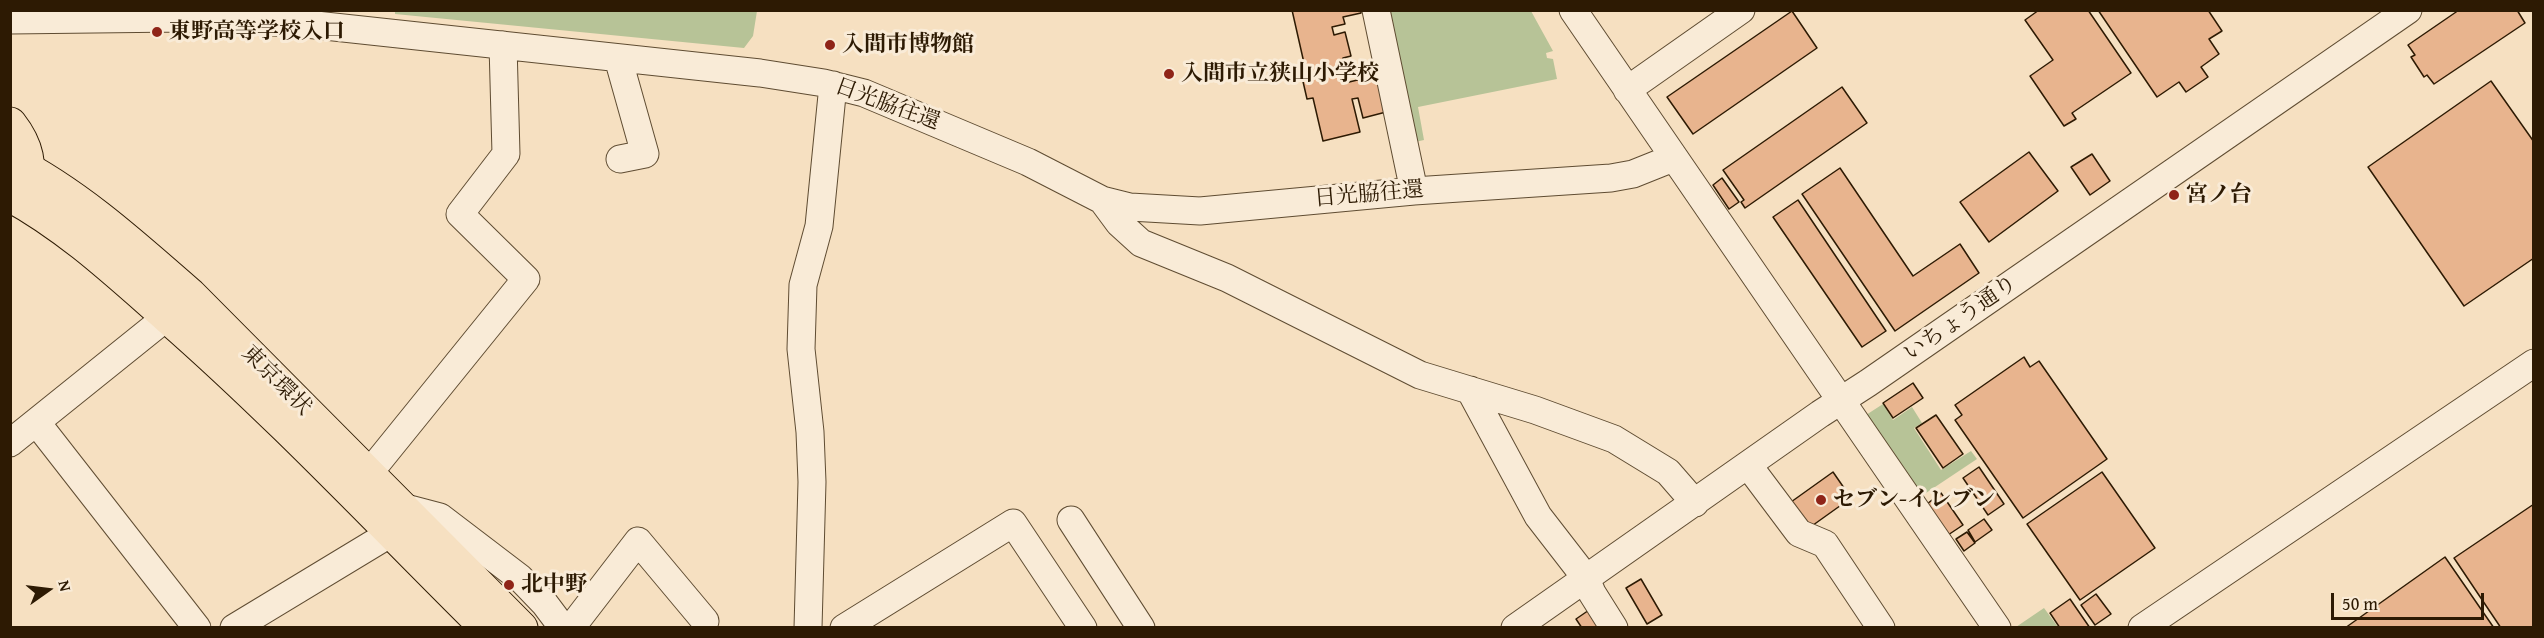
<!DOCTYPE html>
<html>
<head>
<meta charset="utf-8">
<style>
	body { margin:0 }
	#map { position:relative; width:2544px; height:638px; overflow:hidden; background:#f6e0c1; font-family:"Gentium Book Plus",serif }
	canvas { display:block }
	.frame { position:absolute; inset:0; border:12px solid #2d1a03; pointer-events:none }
	.north { position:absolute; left:18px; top:560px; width:60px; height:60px; -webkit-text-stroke:4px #f9ebd7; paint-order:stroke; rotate:76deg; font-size:16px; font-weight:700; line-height:24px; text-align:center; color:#2d1a03 }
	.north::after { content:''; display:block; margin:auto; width:21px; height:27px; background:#2d1a03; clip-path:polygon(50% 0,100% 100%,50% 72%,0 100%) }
	.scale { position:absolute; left:2331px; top:593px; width:153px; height:27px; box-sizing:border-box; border:3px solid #2d1a03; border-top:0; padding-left:8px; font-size:18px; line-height:21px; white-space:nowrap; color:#2d1a03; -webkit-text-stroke:4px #f9ebd7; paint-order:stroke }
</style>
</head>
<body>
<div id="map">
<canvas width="2544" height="638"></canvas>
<div class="frame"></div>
<div class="north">N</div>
<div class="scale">50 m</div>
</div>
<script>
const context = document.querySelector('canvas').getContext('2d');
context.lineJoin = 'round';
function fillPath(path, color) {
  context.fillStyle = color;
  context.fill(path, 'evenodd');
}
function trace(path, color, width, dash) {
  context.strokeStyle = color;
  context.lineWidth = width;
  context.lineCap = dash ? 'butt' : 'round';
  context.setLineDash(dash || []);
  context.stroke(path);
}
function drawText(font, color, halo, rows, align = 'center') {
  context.font = font + ' "Gentium Book Plus","Noto Serif JP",serif';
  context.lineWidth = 6;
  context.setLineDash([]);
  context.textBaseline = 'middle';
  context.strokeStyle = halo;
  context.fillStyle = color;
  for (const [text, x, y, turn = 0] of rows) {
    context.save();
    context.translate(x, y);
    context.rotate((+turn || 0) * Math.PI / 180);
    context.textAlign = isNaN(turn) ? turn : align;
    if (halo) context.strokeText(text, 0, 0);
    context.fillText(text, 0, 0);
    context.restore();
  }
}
fillPath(new Path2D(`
	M 395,11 L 395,10 L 757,11 L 753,36 L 744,48 L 395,14 Z
	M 1389,11 L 1531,11 L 1553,51 L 1546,53 L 1547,58 L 1553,59 L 1557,79 L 1418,107 L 1424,140 L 1415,142 Z
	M 1883,404 L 1893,420 L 1912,407 L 1922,423 L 1914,428 L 1941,470 L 1971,451 L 1977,459 L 1920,497 L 1866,415 Z
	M 2044,608 L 2058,627 L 2016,627 Z`), '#b7c397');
const building = new Path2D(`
	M 1292,10 L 1361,10 L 1361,13 L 1343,17 L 1345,24 L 1332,27 L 1334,35 L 1345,32 L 1351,56 L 1343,58 L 1347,73 L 1343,74 L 1345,83 L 1378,75 L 1386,112 L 1363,118 L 1358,98 L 1352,99 L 1360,132 L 1323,141 L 1313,98 L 1307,99 L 1299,64 L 1304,63 Z
	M 2039,10 L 2088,10 L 2131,73 L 2072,113 L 2076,119 L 2064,126 L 2030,76 L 2053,60 L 2025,20 Z
	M 2098,10 L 2208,10 L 2222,31 L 2209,39 L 2219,54 L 2201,67 L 2208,77 L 2186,92 L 2179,82 L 2157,97 Z
	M 2459,10 L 2517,10 L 2525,23 L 2434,84 L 2427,75 L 2424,77 L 2411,57 L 2415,55 L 2408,45 Z
	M 1792,11 L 1817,48 L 1693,134 L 1667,97 Z
	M 2491,81 L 2534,142 L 2534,258 L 2464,306 L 2368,167 Z
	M 1842,87 L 1867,123 L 1745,208 L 1741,202 L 1744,200 L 1723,170 Z
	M 2029,152 L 2058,191 L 1989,242 L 1960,202 Z
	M 2092,154 L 2110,181 L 2090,195 L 2071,167 Z
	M 1840,168 L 1913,276 L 1960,244 L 1979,273 L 1895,331 L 1802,194 Z
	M 1722,178 L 1739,202 L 1729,209 L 1713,185 Z
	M 1798,200 L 1886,331 L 1862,347 L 1773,217 Z
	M 2024,357 L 2030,367 L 2039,361 L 2107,459 L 2023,518 L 1955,420 L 1962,415 L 1955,405 Z
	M 1913,383 L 1923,398 L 1893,418 L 1883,403 Z
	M 1936,415 L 1963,454 L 1943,468 L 1916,428 Z
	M 1979,467 L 2004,504 L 1988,515 L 1963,478 Z
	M 1833,472 L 1851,498 L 1809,528 L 1791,502 Z
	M 2102,472 L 2155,548 L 2080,600 L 2027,524 Z
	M 1941,493 L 1963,525 L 1948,535 L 1927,504 Z
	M 2534,504 L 2534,628 L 2501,628 L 2454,558 Z
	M 1984,519 L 1992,530 L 1975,542 L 1968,530 Z
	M 1967,532 L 1975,543 L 1964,551 L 1956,539 Z
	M 2445,557 L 2494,628 L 2345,628 Z
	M 1641,579 L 1662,615 L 1647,624 L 1626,588 Z
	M 2096,594 L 2111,614 L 2095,625 L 2081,605 Z
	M 2070,599 L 2090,628 L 2060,628 L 2050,613 Z
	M 1592,608 L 1605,628 L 1582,628 L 1576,619 Z`);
fillPath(building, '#e8b48e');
trace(building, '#2d1a03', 1.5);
const minor = new Path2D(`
	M 1376,10 L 1414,191
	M 1573,10 L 1997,628
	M 10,20 L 179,18 L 297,23 L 760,73 L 824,83 L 864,93 L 1028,162 L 1102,200 L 1130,207 L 1200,211 L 1414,191 L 1611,178 L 1633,174 L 1673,158
	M 618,58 L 645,154 L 620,159
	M 1627,90 L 1741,10
	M 1102,200 L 1119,223 L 1141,243 L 1227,278 L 1420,375 L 1535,410 L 1614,439 L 1668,472 L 1695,503
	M 1470,390 L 1538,516 L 1586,578 L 1592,593 L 1614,628
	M 37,423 L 197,628
	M 10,443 L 168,316
	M 1748,465 L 1799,533 L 1825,544 L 1881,628
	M 369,473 L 526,279 L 460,214 L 506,154 L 503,45
	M 402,507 L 440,517 L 520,578 L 545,604 L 563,628
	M 1071,520 L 1141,628
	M 234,628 L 391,533
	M 571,628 L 638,541 L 705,621
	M 808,628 L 812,482 L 810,432 L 801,349 L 803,285 L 819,226 L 833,85
	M 844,628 L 1013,523 L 1083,628
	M 1515,628 L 1820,414 L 1868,383 L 2408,10
	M 2142,628 L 2534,363`);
const major = new Path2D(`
	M 10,124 C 28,147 30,164 26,192`);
const highway = new Path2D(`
	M 10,160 C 77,194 134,246 190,295 L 521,628
	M 10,195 C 69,227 119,274 168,317 C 280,415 382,524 487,628`);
trace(minor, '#5f4c32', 29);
trace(major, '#2d1a03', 35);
trace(highway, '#2d1a03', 35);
trace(minor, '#f9ebd7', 27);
trace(major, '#f6e0c1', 33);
trace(highway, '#f6e0c1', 33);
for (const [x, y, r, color] of [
	[157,32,6,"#8f2418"],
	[830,45,6,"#8f2418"],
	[1169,74,6,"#8f2418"],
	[2174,195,6,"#8f2418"],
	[1821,500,6,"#8f2418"],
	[509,585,6,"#8f2418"]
]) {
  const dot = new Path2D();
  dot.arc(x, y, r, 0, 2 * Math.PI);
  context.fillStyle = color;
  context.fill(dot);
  trace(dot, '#f9ebd7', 2);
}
drawText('bold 22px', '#2d1a03', '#f9ebd7', [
	["東野高等学校入口",169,32],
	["入間市博物館",842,45],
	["入間市立狭山小学校",1181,74],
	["宮ノ台",2186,195],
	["セブン-イレブン",1833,500],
	["北中野",521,585]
], 'left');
drawText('22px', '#2d1a03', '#f9ebd7', [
	["日光脇往還",887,105,20],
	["日光脇往還",1369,195,-5],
	["いちょう通り",1961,319,-35],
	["東京環状",276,381,45]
]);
</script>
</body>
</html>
